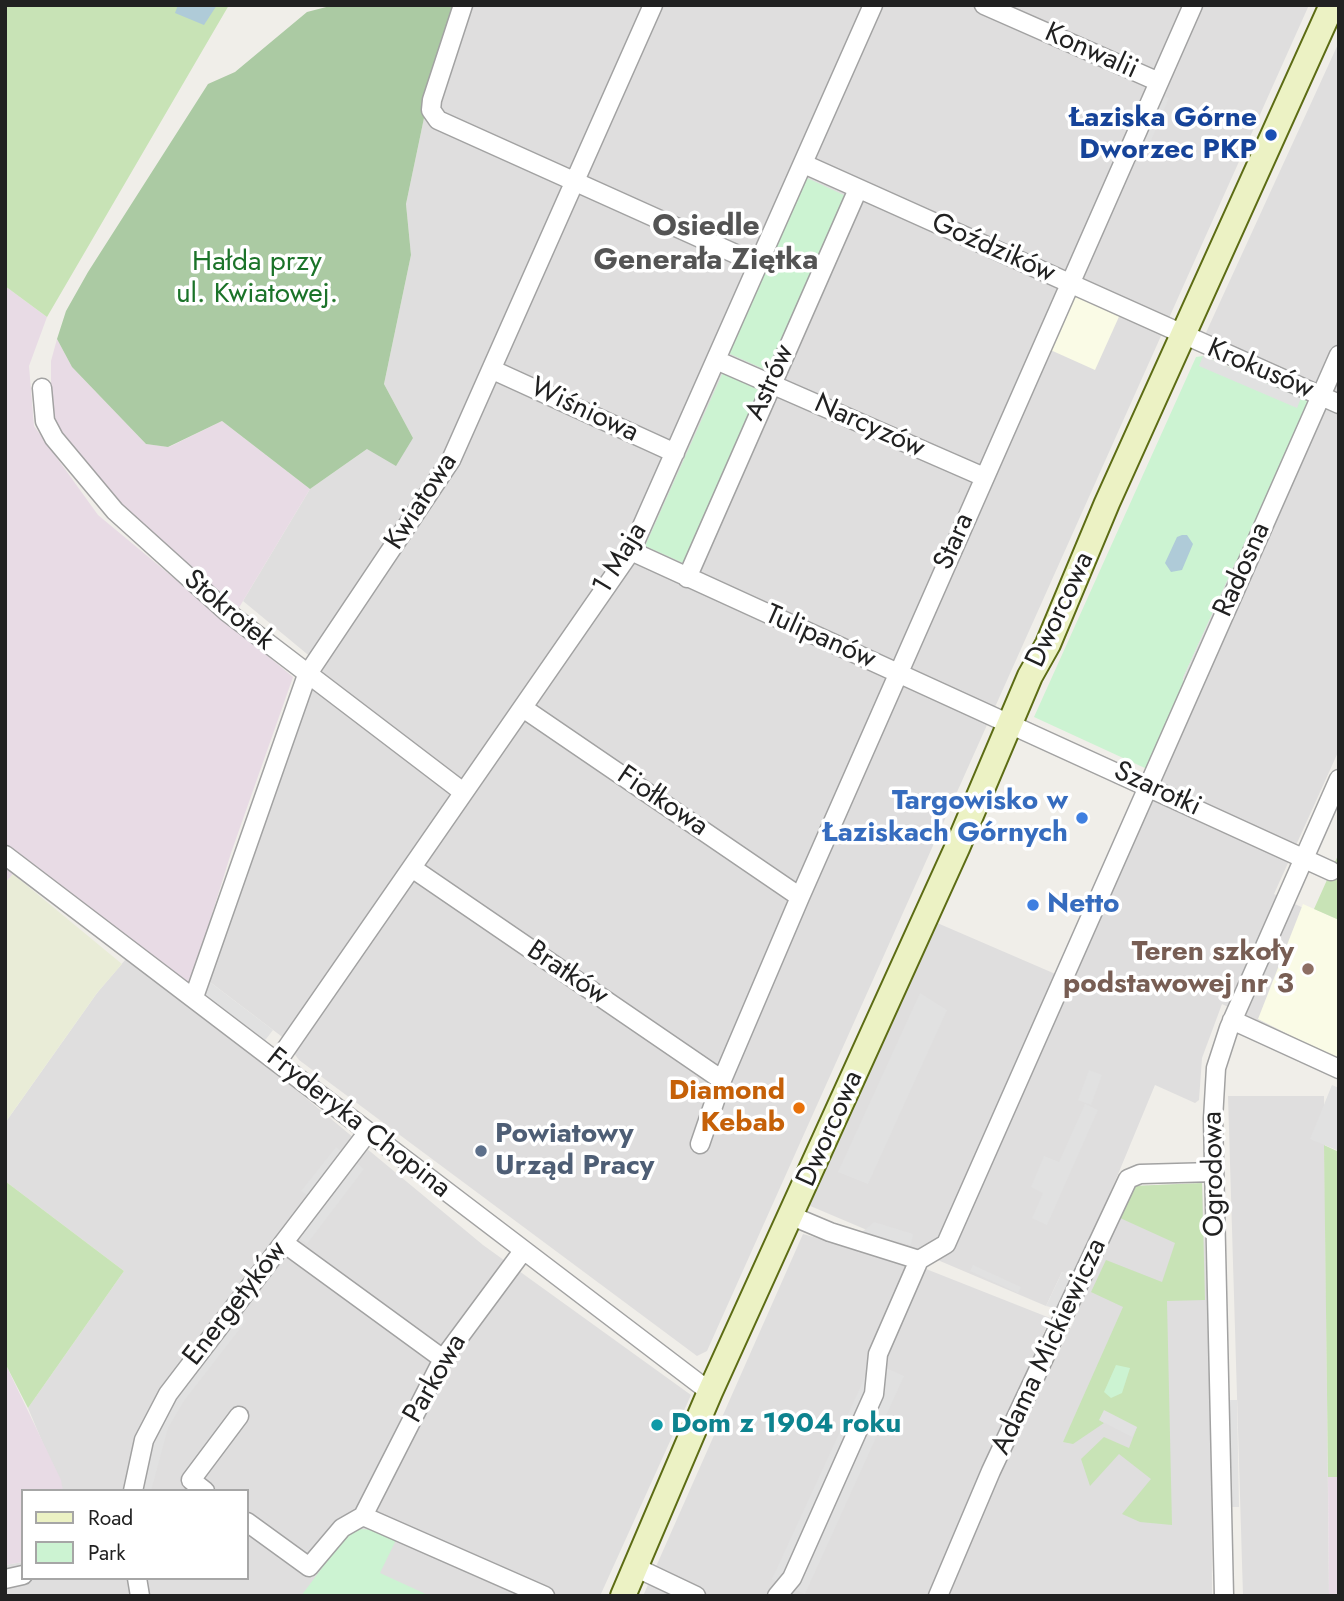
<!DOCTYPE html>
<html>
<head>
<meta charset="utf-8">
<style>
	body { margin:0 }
	#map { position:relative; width:1344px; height:1601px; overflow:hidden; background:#f0eee9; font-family:Jost,sans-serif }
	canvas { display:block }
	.frame { position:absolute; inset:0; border:7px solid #212121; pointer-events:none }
	.legend { position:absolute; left:21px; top:1489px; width:228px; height:91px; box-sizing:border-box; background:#fff; border:2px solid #a6a6a6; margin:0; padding:9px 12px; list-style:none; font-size:21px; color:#212121 }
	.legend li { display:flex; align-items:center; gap:14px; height:35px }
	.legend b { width:35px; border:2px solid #a6a6a6 }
</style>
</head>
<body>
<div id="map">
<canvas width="1344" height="1601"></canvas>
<div class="frame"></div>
<ul class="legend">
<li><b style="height:9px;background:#ecf2c4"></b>Road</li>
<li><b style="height:19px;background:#ccf3d2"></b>Park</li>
</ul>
</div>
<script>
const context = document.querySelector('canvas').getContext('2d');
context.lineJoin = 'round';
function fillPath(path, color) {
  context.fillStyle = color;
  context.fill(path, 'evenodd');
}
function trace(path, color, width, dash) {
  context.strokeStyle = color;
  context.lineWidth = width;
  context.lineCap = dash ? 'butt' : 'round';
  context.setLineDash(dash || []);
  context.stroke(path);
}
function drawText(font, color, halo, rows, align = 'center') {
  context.font = font + ' Jost,sans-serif';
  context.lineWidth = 7;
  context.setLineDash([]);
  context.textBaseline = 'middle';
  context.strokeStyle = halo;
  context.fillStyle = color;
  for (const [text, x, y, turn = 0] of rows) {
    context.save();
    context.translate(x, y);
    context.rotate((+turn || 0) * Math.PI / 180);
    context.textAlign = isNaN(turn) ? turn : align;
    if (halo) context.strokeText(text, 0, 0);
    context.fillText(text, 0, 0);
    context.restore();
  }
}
fillPath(new Path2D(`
	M 471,5 L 1309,5 L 707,1351 L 697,1356 L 299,1060 L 281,1036 L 206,979 L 315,681 L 324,668 L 243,601 L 310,489 L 367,449 L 413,438 L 384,384 L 411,255 L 406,204 L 424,118 Z
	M 1339,42 L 1339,750 L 1274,894 L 1339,925 L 1339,1061 L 1222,1004 L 1202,1058 L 1199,1100 L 1195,1103 L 1155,1085 L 1075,1278 L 1062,1272 L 1046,1306 L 808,1205 L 935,922 L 1067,979 L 1332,392 L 1204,337 Z
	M 131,953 L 483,1245 L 691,1395 L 600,1596 L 5,1596 L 5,1565 L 23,1562 L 23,1578 L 247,1578 L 247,1491 L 63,1491 L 28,1408 L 124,1271 L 5,1181 L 5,1123 L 97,993 Z
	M 1228,1096 L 1324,1096 L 1329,1596 L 1243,1596 Z
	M 1202,1183 L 1211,1372 L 1212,1596 L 946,1596 L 1013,1426 L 1026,1419 L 1072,1325 L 1132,1186 Z
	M 803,1234 L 921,1267 L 1050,1318 L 933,1596 L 643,1596 Z`), '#dfdede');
fillPath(new Path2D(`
	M 5,286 L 47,317 L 29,366 L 34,426 L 98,515 L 293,677 L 231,853 L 186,998 L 131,953 L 13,874 L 5,883 Z
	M 57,339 L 72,367 L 146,444 L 169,447 L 222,421 L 310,489 L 237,611 L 133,519 L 66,443 L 51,412 L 51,361 Z
	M 5,1363 L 61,1480 L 63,1491 L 23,1491 L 23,1562 L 5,1565 Z
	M 1328,1477 L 1339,1477 L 1339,1596 L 1329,1596 Z`), '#e8dbe5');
fillPath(new Path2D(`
	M 1072,288 L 1122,310 L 1095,370 L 1046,348 Z
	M 1303,904 L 1339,920 L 1339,1060 L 1258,1019 Z`), '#fafbe6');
fillPath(new Path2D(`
	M 13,874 L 122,964 L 97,993 L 5,1123 L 5,883 Z`), '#e9ecd7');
fillPath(new Path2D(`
	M 5,5 L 229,5 L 47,317 L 5,286 Z
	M 1339,853 L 1339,920 L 1314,909 Z
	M 1324,1145 L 1339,1152 L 1339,1477 L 1328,1477 Z
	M 5,1181 L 124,1271 L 28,1408 L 5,1363 Z
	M 1202,1183 L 1205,1300 L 1167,1301 L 1172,1525 L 1140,1522 L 1122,1514 L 1151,1479 L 1119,1454 L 1090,1486 L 1081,1459 L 1104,1437 L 1129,1448 L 1137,1427 L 1099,1420 L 1104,1423 L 1073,1444 L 1063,1442 L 1123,1307 L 1091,1292 L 1106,1260 L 1162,1282 L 1175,1243 L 1120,1218 L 1134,1186 Z`), '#c8e3b6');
fillPath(new Path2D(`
	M 334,5 L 454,5 L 425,92 L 424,118 L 406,204 L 411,255 L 384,384 L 413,438 L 396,466 L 367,449 L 310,489 L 222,421 L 168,447 L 146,444 L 72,367 L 57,339 L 66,311 L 88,272 L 208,84 L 235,72 L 307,12 Z`), '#abcaa3');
fillPath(new Path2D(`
	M 807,178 L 846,196 L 768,371 L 728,353 Z
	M 1203,356 L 1306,400 L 1309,405 L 1244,556 L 1236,562 L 1183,678 L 1185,688 L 1147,769 L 1034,717 L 1196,357 Z
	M 724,370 L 762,388 L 683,563 L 645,546 Z
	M 1116,1365 L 1130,1368 L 1122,1393 L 1111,1398 L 1104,1392 Z
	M 361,1529 L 375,1530 L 396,1540 L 380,1573 L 430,1596 L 301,1596 L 349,1532 Z`), '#ccf3d2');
fillPath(new Path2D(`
	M 1154,95 L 1169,98 L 1144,157 L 1125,159 Z
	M 1203,356 L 1301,398 L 1297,408 L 1199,366 Z
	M 1244,556 L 1185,688 L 1183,678 L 1236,561 Z
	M 206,979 L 273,1030 L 263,1043 L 203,996 Z
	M 920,993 L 947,1010 L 868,1184 L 838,1172 Z
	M 1089,1070 L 1102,1075 L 1091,1105 L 1078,1100 Z
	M 1332,1085 L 1339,1088 L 1339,1151 L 1310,1139 Z
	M 1085,1104 L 1098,1110 L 1047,1225 L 1032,1218 L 1043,1193 L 1031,1187 L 1044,1156 L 1059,1162 Z
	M 336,1147 L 364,1169 L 307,1244 L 298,1237 L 321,1205 L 301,1191 Z
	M 874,1222 L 913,1234 L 911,1245 L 861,1233 Z
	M 973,1265 L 1021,1287 L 1018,1293 L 970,1271 Z
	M 1062,1272 L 1075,1278 L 1058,1309 L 1046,1306 Z
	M 237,1314 L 246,1321 L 184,1401 L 168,1428 L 151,1491 L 140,1491 L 146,1455 L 174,1394 Z
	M 872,1362 L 904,1376 L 805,1594 L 772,1579 Z
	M 1225,1400 L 1237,1400 L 1239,1507 L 1227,1507 Z
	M 1104,1410 L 1137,1427 L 1132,1437 L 1099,1420 Z`), '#e1e1e1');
fillPath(new Path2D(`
	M 178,5 L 217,5 L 204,25 L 175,13 Z
	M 1182,535 L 1187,535 L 1193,544 L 1182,570 L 1171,572 L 1165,563 L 1177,537 Z`), '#afcbd8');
const street = new Path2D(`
	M 463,5 L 432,100 L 431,110 L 438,120 L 758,264
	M 984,5 L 1159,82
	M 804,164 L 1339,404
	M 716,360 L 984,477
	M 493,370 L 675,453
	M 42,388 L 45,421 L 54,438 L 115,511 L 227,612 L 463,792
	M 631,551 L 1331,871
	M 687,578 L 858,189
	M 523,708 L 800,897
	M 5,855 L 710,1392
	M 412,868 L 722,1080
	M 194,997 L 307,675 L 451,460 L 653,5
	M 1232,1020 L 1339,1069
	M 277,1062 L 631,551 L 873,5
	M 700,1144 L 722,1080 L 800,897 L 1193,5
	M 792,1216 L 830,1232 L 919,1260
	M 284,1243 L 443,1359
	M 133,1491 L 144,1440 L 168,1394 L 368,1132
	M 205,1491 L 191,1480 L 239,1416
	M 363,1516 L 545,1596
	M 247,1522 L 309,1567 L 342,1528 L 363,1516 L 443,1359 L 523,1251
	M 635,1567 L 696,1596
	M 137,1578 L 140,1596
	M 5,1579 L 23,1575
	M 777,1596 L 792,1578 L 874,1394 L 878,1354 L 919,1260 L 946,1244 L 1339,355
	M 938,1596 L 991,1471 L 1128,1179 L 1140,1174 L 1214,1172
	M 1224,1596 L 1213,1119 L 1216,1068 L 1229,1028 L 1339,779`);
const secondary = new Path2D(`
	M 623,1596 L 710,1392 L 957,848 L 1030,676 L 1048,644 L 1107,503 L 1332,5`);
trace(street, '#a2a2a2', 21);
trace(secondary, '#5c6c14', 28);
trace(street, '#fff', 18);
trace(secondary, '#ecf2c4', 24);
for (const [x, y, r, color] of [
	[1271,135,7,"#1a4fb4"],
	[1082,818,7,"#3f7fe0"],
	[1033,905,7,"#3f7fe0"],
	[1308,969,7,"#8d6e63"],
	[799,1108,7,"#e8710a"],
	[481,1151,7,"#5c6f8a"],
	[657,1425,7,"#0f9aa8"]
]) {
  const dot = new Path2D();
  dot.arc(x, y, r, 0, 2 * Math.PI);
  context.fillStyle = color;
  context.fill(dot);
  trace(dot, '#fff', 2.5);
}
drawText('28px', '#212121', '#fff', [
	["Konwalii",1091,52,24],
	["Goździków",993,249,24],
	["Krokusów",1260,370,23],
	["Astrów",771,383,-66],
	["Wiśniowa",584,411,25],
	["Narcyzów",869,427,24],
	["Kwiatowa",422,502,-57],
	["Stara",955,542,-66],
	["1 Maja",621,559,-59],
	["Radosna",1243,570,-66],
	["Dworcowa",1061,610,-65],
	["Stokrotek",228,611,40],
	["Tulipanów",820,638,24],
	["Szarotki",1157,790,25],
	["Fiołkowa",662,802,34],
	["Bratków",567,974,34],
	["Fryderyka Chopina",358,1124,38],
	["Dworcowa",831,1129,-66],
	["Ogrodowa",1215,1174,-91],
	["Energetyków",236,1304,-52],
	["Adama Mickiewicza",1050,1347,-65],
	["Parkowa",436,1379,-60]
]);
drawText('bold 28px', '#164399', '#fff', [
	["Łaziska Górne",1257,119],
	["Dworzec PKP",1257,151]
], 'right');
drawText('28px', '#1b7329', '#fff', [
	["Hałda przy",257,263],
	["ul. Kwiatowej.",257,295]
]);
drawText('bold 28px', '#366cbe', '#fff', [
	["Targowisko w",1068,802],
	["Łaziskach Górnych",1068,834],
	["Netto",1047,905,"left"]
], 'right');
drawText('bold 28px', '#785e54', '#fff', [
	["Teren szkoły",1294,953],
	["podstawowej nr 3",1294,985]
], 'right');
drawText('bold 28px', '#c56008', '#fff', [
	["Diamond",785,1092],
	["Kebab",785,1124]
], 'right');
drawText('bold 28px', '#4e5e75', '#fff', [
	["Powiatowy",495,1135],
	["Urząd Pracy",495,1167]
], 'left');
drawText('bold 28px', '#0d838f', '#fff', [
	["Dom z 1904 roku",671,1425]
], 'left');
drawText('bold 30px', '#545454', '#fff', [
	["Osiedle",706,228],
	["Generała Ziętka",706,262]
]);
</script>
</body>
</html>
